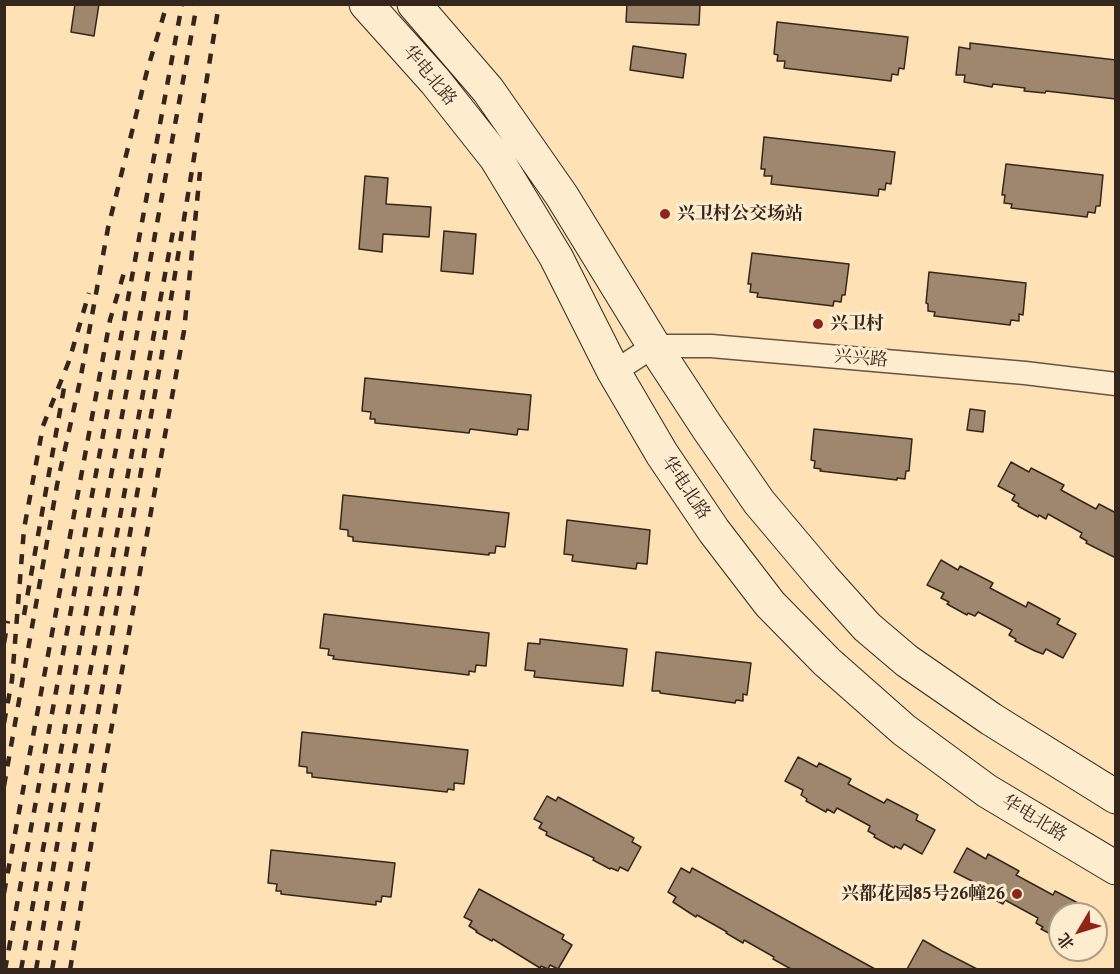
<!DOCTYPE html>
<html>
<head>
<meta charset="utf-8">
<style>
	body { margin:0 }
	#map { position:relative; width:1120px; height:974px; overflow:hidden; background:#fee1b4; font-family:"Gentium Book Plus","Noto Serif SC",serif }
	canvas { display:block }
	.frame { position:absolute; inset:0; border:6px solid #35261d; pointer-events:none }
	.north { position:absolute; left:1048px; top:902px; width:60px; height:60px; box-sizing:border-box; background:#feecce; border:2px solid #ae9d87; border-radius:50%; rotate:232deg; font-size:16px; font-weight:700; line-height:24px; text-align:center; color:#35261d }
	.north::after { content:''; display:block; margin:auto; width:21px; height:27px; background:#8f2418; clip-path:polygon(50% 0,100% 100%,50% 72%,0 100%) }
</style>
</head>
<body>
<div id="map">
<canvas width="1120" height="974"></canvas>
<div class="frame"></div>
<div class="north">北</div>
</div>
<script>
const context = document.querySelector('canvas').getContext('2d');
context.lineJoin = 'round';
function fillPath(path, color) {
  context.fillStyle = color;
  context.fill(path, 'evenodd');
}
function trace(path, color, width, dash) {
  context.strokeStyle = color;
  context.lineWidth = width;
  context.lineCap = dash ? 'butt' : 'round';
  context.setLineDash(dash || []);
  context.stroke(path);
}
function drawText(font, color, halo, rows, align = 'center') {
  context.font = font + ' "Gentium Book Plus","Noto Serif SC",serif';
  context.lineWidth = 6;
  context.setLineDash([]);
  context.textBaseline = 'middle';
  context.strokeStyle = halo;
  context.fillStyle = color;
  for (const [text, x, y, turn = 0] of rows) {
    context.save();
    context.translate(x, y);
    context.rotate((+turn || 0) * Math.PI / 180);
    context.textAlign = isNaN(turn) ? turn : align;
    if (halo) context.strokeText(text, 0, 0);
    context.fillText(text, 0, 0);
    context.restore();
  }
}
const building = new Path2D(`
	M 75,4 L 99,4 L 94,36 L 71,32 Z
	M 627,4 L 700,4 L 699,25 L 626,22 Z
	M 777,22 L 908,37 L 904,69 L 899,68 L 898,75 L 892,74 L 891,81 L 784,68 L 785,61 L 777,61 L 778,55 L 774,54 Z
	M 970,43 L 1116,60 L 1116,99 L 1046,91 L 1045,93 L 1024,91 L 1025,88 L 993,84 L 992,87 L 964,82 L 965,75 L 956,75 L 959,47 L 970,49 Z
	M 633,46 L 686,54 L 683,78 L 630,70 Z
	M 764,137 L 895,152 L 891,184 L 886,183 L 885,190 L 879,189 L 878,196 L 771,184 L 772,176 L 764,176 L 765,169 L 761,169 Z
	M 1006,164 L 1103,175 L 1100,206 L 1096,206 L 1095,213 L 1088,212 L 1087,217 L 1011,208 L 1012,204 L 1004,203 L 1005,195 L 1002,195 Z
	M 365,176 L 388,178 L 386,204 L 431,207 L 429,237 L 383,234 L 382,252 L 359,249 Z
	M 444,231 L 476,234 L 473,274 L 441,271 Z
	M 752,253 L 849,264 L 845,295 L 842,295 L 841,302 L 834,301 L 833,306 L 757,297 L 758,293 L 750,292 L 751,284 L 748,284 Z
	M 929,272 L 1026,283 L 1023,315 L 1019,314 L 1019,321 L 1011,320 L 1010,325 L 934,316 L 935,312 L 928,311 L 928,304 L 926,303 Z
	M 365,378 L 531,395 L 528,430 L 518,429 L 517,435 L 470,429 L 469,433 L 375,423 L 375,419 L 370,419 L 371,412 L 362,411 Z
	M 970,409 L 985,411 L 983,432 L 967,430 Z
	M 814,429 L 912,439 L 909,471 L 906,471 L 905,479 L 897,478 L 897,480 L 820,471 L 821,469 L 814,468 L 815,461 L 811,460 Z
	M 1011,462 L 1029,472 L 1031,468 L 1064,485 L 1061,490 L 1096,509 L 1099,504 L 1116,513 L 1116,558 L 1086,543 L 1087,541 L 1080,537 L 1082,533 L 1048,514 L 1046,519 L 1039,515 L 1038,517 L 1018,506 L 1019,504 L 1012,500 L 1015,495 L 998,486 Z
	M 343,495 L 509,513 L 505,547 L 496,546 L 495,553 L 489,553 L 489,555 L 353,541 L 353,537 L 348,536 L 348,530 L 340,529 Z
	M 567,520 L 650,530 L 647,564 L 637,563 L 636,569 L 572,561 L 573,555 L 564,554 Z
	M 941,560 L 958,570 L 960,566 L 993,583 L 990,588 L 1026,607 L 1028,602 L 1060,619 L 1057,624 L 1076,634 L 1063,658 L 1046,649 L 1043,654 L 1035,651 L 1015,641 L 1016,639 L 1009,635 L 1012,630 L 978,612 L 975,616 L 968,613 L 967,615 L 947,604 L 949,602 L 941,598 L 944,593 L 927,585 Z
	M 324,614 L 489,633 L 486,666 L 476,665 L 475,672 L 469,671 L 469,675 L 333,659 L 334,656 L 328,655 L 329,649 L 320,648 Z
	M 540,639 L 627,649 L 623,686 L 534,677 L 535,671 L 525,670 L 528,643 L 540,644 Z
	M 656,652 L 751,663 L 747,695 L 743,694 L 743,701 L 736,700 L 735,703 L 660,693 L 660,691 L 652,691 Z
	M 302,732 L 468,750 L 464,784 L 454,783 L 454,790 L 448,789 L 447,792 L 312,777 L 312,773 L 307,773 L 307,767 L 299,766 Z
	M 798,757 L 817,767 L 819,763 L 851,779 L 848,784 L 884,803 L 887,799 L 918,815 L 916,820 L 935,830 L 922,854 L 904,844 L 901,849 L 895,846 L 894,848 L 874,837 L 875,835 L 868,831 L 870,826 L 837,808 L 834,813 L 827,809 L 826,812 L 806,801 L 807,799 L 801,795 L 803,790 L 785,781 Z
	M 547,796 L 556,801 L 558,797 L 634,838 L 632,842 L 641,847 L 628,871 L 620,867 L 618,871 L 611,868 L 610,869 L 593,860 L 594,858 L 546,835 L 547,832 L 539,828 L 542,823 L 534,819 Z
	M 967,848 L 986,859 L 988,854 L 1019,871 L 1016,875 L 1053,895 L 1055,891 L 1099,914 L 1060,914 L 1060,939 L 1041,929 L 1043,927 L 1036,923 L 1038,918 L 1005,900 L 1003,904 L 995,900 L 994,901 L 975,892 L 976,890 L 969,887 L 972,881 L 954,872 Z
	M 271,850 L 395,863 L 391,897 L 382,896 L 381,902 L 376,901 L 376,905 L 281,894 L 281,891 L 276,891 L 277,884 L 268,883 Z
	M 681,868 L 690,873 L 692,868 L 875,969 L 791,969 L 773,959 L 774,957 L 744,940 L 743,943 L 726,933 L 727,932 L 697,915 L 696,917 L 673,902 L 676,897 L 668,892 Z
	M 479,889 L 564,935 L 562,939 L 572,945 L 558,969 L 550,965 L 548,969 L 541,966 L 540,968 L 493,939 L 492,941 L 476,932 L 477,931 L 469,926 L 472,921 L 464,917 Z
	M 923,940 L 942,951 L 977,969 L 907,969 Z`);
fillPath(building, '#9e876c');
trace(building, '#35261d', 1.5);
const street = new Path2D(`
	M 614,372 L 654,346 L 711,346 L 1025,373 L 1116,384`);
const secondary = new Path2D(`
	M 366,4 L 435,81 L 496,158 L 556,257 L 614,372 L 662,454 L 714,531 L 770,604 L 827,662 L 904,730 L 987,791 L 1116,868
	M 414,4 L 488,90 L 562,196 L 654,346 L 707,427 L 759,502 L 823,578 L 867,627 L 907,661 L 991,719 L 1116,797`);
trace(street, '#675543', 25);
trace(secondary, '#35261d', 35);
trace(street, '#feecce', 22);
trace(secondary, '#feecce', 33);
trace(new Path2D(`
	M 24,615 L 64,388
	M 4,643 L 8,621
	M 4,723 L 12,680 L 24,529 L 43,426 L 69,361 L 89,293
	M 4,786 L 57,485 L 80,381 L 108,228 L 147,71 L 167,4
	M 4,893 L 110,320 L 126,266
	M 5,970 L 182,4
	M 21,970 L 197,4
	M 36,970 L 63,810 L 109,576 L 174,226
	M 52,970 L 162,354 L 219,4
	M 70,970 L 102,780 L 184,331 L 200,172`), '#35261d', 4.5, [10, 10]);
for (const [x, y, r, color] of [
	[665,214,6,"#8f2418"],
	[818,324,6,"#8f2418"],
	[1017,894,6,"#8f2418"]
]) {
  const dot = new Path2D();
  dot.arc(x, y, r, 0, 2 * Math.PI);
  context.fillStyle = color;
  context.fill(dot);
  trace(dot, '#feecce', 2);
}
drawText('18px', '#35261d', '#feecce', [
	["华电北路",429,76,50],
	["兴兴路",861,359,5],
	["华电北路",685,488,56],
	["华电北路",1034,819,31]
]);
drawText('bold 18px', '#35261d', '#feecce', [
	["兴卫村公交场站",677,214],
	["兴卫村",830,324],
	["兴都花园85号26幢26",1005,894,"right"]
], 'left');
</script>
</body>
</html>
